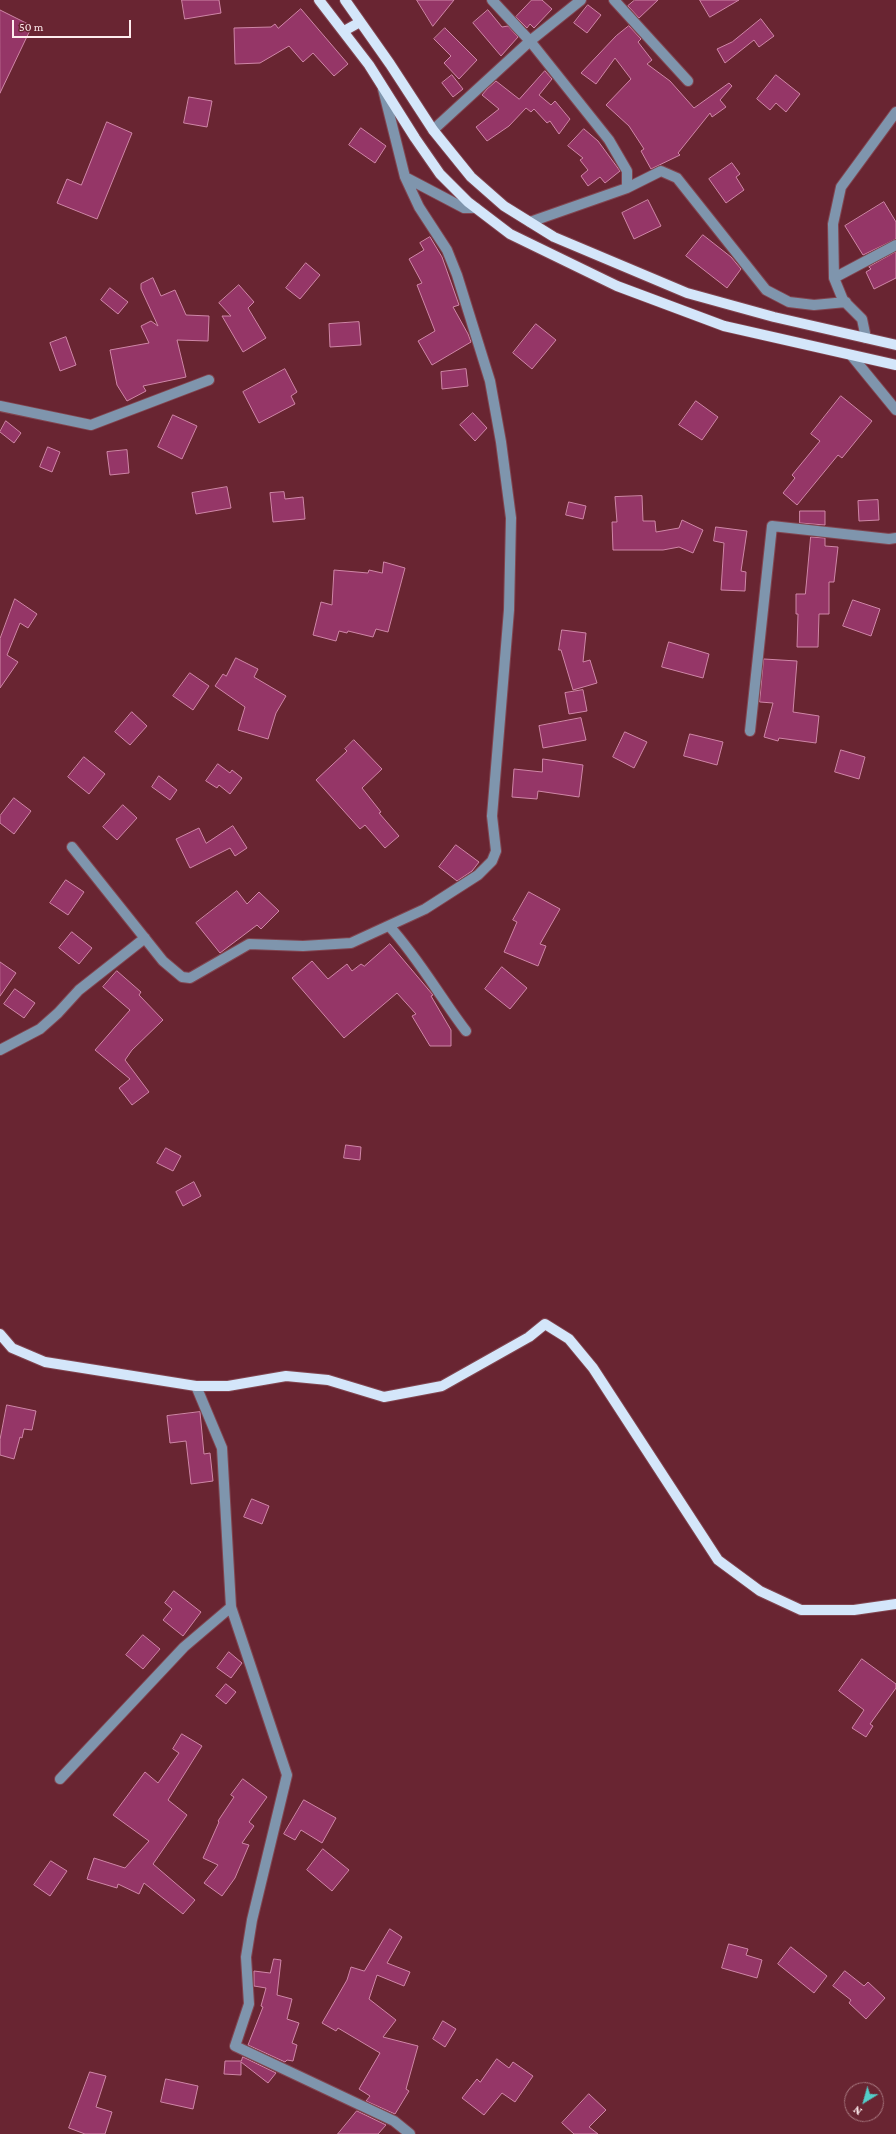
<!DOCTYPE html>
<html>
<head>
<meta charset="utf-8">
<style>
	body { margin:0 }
	#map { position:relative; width:896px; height:2134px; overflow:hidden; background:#692532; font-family:"Crimson Pro",serif }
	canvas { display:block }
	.north { position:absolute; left:844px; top:2082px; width:40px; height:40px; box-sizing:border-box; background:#692532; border:1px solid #a5757d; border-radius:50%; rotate:217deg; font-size:11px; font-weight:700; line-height:16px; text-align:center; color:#feecee }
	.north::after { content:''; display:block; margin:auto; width:14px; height:18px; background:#53cdc9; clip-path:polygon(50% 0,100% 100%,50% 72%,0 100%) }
	.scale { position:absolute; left:12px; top:20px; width:119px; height:18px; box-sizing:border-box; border:2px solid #feecee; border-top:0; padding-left:5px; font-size:12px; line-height:14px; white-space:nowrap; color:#feecee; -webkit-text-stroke:3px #692532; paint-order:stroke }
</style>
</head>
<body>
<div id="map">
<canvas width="896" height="2134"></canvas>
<div class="north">N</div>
<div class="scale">50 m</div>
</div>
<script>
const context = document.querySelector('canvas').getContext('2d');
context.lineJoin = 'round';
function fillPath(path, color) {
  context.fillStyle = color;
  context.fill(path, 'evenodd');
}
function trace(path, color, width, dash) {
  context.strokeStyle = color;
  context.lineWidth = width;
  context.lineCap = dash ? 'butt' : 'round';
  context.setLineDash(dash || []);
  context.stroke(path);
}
const building = new Path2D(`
	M 182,0 L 219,0 L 221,13 L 185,19 Z
	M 417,0 L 454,0 L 433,26 Z
	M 532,0 L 542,0 L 552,9 L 534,28 L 530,24 L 527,28 L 516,17 Z
	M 635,0 L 658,0 L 639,18 L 628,6 Z
	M 700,0 L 739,0 L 710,17 Z
	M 588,5 L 601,15 L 587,33 L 574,23 Z
	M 301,9 L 348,64 L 334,76 L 313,53 L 303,62 L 289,46 L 260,63 L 235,64 L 234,28 L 271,27 L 275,24 L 278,28 Z
	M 0,10 L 32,26 L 0,93 Z
	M 488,10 L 502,27 L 508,26 L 518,37 L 501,56 L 473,23 Z
	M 761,19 L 774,36 L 759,47 L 754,40 L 725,63 L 717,49 L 732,42 Z
	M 629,26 L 641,39 L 638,42 L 652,60 L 647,64 L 670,81 L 694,108 L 729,83 L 732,86 L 720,100 L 726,107 L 712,117 L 710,113 L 678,153 L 680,155 L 651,169 L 641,151 L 644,149 L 629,126 L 606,105 L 631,79 L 615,58 L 596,84 L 581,73 L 616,36 Z
	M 445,28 L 477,60 L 459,79 L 444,63 L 451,56 L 434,39 Z
	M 545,71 L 552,79 L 539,95 L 551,105 L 555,101 L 570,119 L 559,134 L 550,121 L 547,123 L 534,109 L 531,112 L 526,108 L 509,126 L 487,141 L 476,127 L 499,109 L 482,95 L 487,89 L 496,81 L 519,99 Z
	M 452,75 L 463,89 L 453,97 L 442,83 Z
	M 776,75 L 800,94 L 786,112 L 776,103 L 770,110 L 757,99 Z
	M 189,97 L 212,101 L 207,127 L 184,123 Z
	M 107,122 L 132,133 L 97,219 L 57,203 L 67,179 L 81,185 Z
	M 361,128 L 386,146 L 375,163 L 349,145 Z
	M 584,129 L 598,141 L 620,171 L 605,183 L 600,177 L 588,186 L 581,176 L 588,170 L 580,160 L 583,158 L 568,146 Z
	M 732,163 L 740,174 L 736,177 L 744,190 L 726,203 L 709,179 Z
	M 648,200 L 661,226 L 634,239 L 622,213 Z
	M 884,202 L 896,222 L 896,239 L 863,255 L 845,226 Z
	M 703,235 L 731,257 L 741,269 L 727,288 L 686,256 Z
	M 430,237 L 442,257 L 459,305 L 453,307 L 468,334 L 471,342 L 432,365 L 418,341 L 435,331 L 417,285 L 422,283 L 409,259 L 424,250 L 420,243 Z
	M 896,252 L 896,278 L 874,289 L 866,272 L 871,269 L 869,267 Z
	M 306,263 L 320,275 L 300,299 L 286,288 Z
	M 153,278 L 161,296 L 175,290 L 186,315 L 209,316 L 208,341 L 177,340 L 186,377 L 143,386 L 146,391 L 127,401 L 117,385 L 110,350 L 149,343 L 141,326 L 151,321 L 158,326 L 141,289 L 141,284 Z
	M 239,285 L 254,302 L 248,308 L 266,338 L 243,352 L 222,316 L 231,316 L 219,303 Z
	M 110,288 L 128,302 L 118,314 L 101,300 Z
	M 359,322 L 361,345 L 330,347 L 329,324 Z
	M 536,324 L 556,340 L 532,369 L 513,353 Z
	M 66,337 L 76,365 L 60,371 L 50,343 Z
	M 285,369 L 297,392 L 291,396 L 295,404 L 259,423 L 243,392 Z
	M 466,369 L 468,386 L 442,389 L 441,372 Z
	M 841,396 L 872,421 L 842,458 L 838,455 L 797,505 L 783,493 L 795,478 L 792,475 L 820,441 L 811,434 Z
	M 696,401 L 718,417 L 702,440 L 679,425 Z
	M 473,413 L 487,428 L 475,441 L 460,425 Z
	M 173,415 L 197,426 L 182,459 L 158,447 Z
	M 6,421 L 21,433 L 14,443 L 0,432 Z
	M 48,447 L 60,452 L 52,472 L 40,467 Z
	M 127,450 L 129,473 L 110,475 L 107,452 Z
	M 227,487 L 231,508 L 196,514 L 192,493 Z
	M 284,492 L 285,499 L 303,497 L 305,519 L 273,522 L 270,493 Z
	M 642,496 L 643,521 L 655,521 L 656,532 L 679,528 L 682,520 L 703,530 L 693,553 L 679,547 L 663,550 L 613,550 L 612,522 L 617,522 L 615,497 Z
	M 878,500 L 879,520 L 859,521 L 858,501 Z
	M 569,502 L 586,506 L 583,519 L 566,515 Z
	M 800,511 L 825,511 L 825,525 L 800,523 Z
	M 716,527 L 747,531 L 741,571 L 746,572 L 745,591 L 721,590 L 724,543 L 714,541 Z
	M 811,537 L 825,538 L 825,546 L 838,547 L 834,582 L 829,582 L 829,614 L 819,614 L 818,647 L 797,647 L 798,614 L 796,614 L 796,594 L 805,594 Z
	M 384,562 L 405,568 L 388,632 L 376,629 L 373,637 L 348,631 L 347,633 L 339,631 L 336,641 L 313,635 L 321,602 L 332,605 L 334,570 L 368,573 L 369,570 L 382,573 Z
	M 15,599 L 37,614 L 28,628 L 20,623 L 7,655 L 18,662 L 0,688 L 0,639 Z
	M 853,600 L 880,609 L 871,636 L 843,626 Z
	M 562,630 L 586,633 L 583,662 L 590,660 L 597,683 L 573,690 L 561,650 L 559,650 Z
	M 669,642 L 709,654 L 703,678 L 662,667 Z
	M 236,658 L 258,669 L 254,677 L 286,696 L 276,713 L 268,739 L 238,730 L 245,707 L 215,686 L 223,674 L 226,676 Z
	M 764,659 L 797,661 L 793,712 L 819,716 L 816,743 L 779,738 L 778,741 L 764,737 L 773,703 L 760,702 Z
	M 190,673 L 209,686 L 193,710 L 173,696 Z
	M 583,690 L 587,711 L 569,714 L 565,693 Z
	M 132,712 L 147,726 L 130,745 L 115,732 Z
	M 581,718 L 586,740 L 543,748 L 539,726 Z
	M 625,732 L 647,742 L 634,768 L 613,757 Z
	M 690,734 L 723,742 L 717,765 L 684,756 Z
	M 354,740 L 382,769 L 362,788 L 381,812 L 379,813 L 399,836 L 385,848 L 365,825 L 360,829 L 316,780 L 347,751 L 345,749 Z
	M 841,750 L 865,757 L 859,779 L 835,772 Z
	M 84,757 L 105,774 L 89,794 L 68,777 Z
	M 543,759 L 583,765 L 579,797 L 538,791 L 537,799 L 512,797 L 514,769 L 542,772 Z
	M 218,764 L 230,773 L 232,770 L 242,778 L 230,794 L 219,785 L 217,788 L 206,781 Z
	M 159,776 L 177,790 L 170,800 L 152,787 Z
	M 14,798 L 31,811 L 14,834 L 0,823 L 0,816 Z
	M 123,805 L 137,818 L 117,840 L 103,827 Z
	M 233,826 L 247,848 L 235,856 L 230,848 L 190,868 L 176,839 L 199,828 L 206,843 Z
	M 456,845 L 479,862 L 472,871 L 457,881 L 439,867 Z
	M 66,880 L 84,892 L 68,915 L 50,903 Z
	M 237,891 L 247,904 L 259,892 L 279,911 L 261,929 L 257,925 L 220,953 L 196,923 Z
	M 529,892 L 560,909 L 540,944 L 546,946 L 538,966 L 504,952 L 517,922 L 513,920 Z
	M 72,932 L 92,948 L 79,964 L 59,948 Z
	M 390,944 L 433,995 L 431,996 L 451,1030 L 451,1046 L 430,1046 L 412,1016 L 416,1014 L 397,993 L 344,1038 L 292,978 L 312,961 L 328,979 L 347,964 L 352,971 L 361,964 L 364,966 Z
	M 0,962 L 16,973 L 0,996 Z
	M 502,967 L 527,988 L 510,1009 L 485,989 Z
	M 117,971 L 141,992 L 139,995 L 163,1020 L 132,1050 L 125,1060 L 149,1092 L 132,1105 L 119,1088 L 130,1079 L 95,1050 L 130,1010 L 103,987 Z
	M 15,989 L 35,1003 L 24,1018 L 4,1004 Z
	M 346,1145 L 361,1147 L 360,1160 L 344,1158 Z
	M 166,1148 L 181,1156 L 173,1171 L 157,1163 Z
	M 194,1182 L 201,1196 L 183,1206 L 176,1192 Z
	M 7,1405 L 36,1411 L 32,1430 L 24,1429 L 22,1438 L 20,1437 L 14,1459 L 0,1455 L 0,1440 Z
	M 200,1412 L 204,1454 L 210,1453 L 213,1481 L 191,1484 L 186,1441 L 170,1443 L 167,1416 Z
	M 252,1499 L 269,1506 L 262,1524 L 244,1517 Z
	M 174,1591 L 201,1612 L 183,1636 L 163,1620 L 172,1609 L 165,1603 Z
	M 143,1635 L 160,1649 L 143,1669 L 126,1655 Z
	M 229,1652 L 242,1663 L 231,1678 L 217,1668 Z
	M 862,1659 L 896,1684 L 896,1688 L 870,1724 L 873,1726 L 866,1737 L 852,1728 L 864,1710 L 839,1691 Z
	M 226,1684 L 236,1692 L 226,1704 L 216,1696 Z
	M 182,1734 L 202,1746 L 168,1800 L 187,1815 L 153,1864 L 195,1900 L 183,1914 L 144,1883 L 139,1894 L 118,1884 L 117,1888 L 87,1879 L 94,1858 L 125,1868 L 149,1841 L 113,1815 L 145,1772 L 158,1783 L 179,1753 L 173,1749 Z
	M 243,1779 L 267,1797 L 249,1822 L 254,1826 L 242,1843 L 249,1845 L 235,1878 L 222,1896 L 204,1883 L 218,1865 L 203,1858 L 219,1822 L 218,1821 L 234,1797 L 231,1795 Z
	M 304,1800 L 336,1818 L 322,1843 L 301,1830 L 295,1840 L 284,1834 Z
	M 323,1849 L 349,1870 L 332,1891 L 307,1870 Z
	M 51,1861 L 67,1871 L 50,1896 L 34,1885 Z
	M 390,1929 L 402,1937 L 387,1963 L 410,1972 L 404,1986 L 377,1975 L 369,1999 L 396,2020 L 383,2037 L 418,2046 L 406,2089 L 409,2091 L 395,2114 L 366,2101 L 370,2096 L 359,2089 L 380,2053 L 338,2028 L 336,2031 L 322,2023 L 347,1980 L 351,1967 L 364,1971 Z
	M 729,1944 L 748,1949 L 746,1955 L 762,1960 L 757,1978 L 722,1968 Z
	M 791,1947 L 827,1976 L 814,1993 L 778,1964 Z
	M 274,1959 L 281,1960 L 277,1995 L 292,1999 L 287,2019 L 299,2023 L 292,2043 L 297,2045 L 293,2061 L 287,2060 L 285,2062 L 248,2045 L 263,2007 L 261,2006 L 266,1988 L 254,1986 L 254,1971 L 270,1973 Z
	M 845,1971 L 864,1986 L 868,1982 L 885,1998 L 866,2019 L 849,2003 L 851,2000 L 833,1986 Z
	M 443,2021 L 456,2029 L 445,2047 L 433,2039 Z
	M 243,2057 L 276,2073 L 268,2083 L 241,2062 L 241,2075 L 224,2074 L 225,2061 L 241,2061 Z
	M 497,2059 L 509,2068 L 513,2062 L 533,2076 L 515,2102 L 502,2093 L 484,2115 L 462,2098 L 477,2079 L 480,2082 Z
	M 90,2072 L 106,2076 L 96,2107 L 112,2112 L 105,2134 L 85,2134 L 69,2128 Z
	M 166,2079 L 198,2086 L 193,2109 L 161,2102 Z
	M 589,2094 L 606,2110 L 589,2127 L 598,2134 L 574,2134 L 562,2123 Z
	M 357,2111 L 386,2125 L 378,2134 L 338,2134 Z`);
fillPath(building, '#953667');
trace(building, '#cf86a7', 1);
const minor = new Path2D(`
	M 492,0 L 530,41 L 609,140 L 627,171 L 627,188 L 530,222
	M 614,0 L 688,81
	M 433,130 L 530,41 L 581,0
	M 405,177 L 464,208 L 476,208
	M 627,188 L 661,171 L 677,178 L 766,290 L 789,302 L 814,305 L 846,302
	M 834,278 L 896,245
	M 866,338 L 862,319 L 843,300 L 834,278 L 833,224 L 841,187 L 896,112
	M 851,355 L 896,410
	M 0,406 L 91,425 L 209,380
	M 750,731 L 772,526 L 889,539 L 896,538
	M 72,847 L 163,961 L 182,977 L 190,978 L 249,944 L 303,946 L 351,943 L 425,909 L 478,875 L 492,861 L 496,851 L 492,816 L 509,610 L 511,518 L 501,442 L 490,381 L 457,275 L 447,250 L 419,207 L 405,177 L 383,89
	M 390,927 C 419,959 440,997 466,1031
	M 0,1050 L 40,1029 L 58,1013 L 79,990 L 145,938
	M 196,1386 L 222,1448 L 231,1607 L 287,1775 L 252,1920 L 246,1957 L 249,2004 L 235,2046 L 394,2121 L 410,2134
	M 60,1779 L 184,1647 L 231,1607`);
const major = new Path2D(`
	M 319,0 L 369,65 L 415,138 L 440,174 L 468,202 L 510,234 L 617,286 L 724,326 L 896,365
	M 345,0 L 390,64 L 433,130 L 471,177 L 504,206 L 554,237 L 687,293 L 774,317 L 896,345
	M 344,31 L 360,22
	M 0,1334 L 12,1348 L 45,1362 L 196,1386 L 228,1386 L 286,1376 L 328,1380 L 384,1397 L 442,1386 L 529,1337 L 545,1324 L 569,1339 L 593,1368 L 718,1560 L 760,1591 L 801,1610 L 854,1610 L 896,1604`);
trace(minor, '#814550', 12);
trace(major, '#814550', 12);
trace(minor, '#7f95ad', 10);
trace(major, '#d4e6fa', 10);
</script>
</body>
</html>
